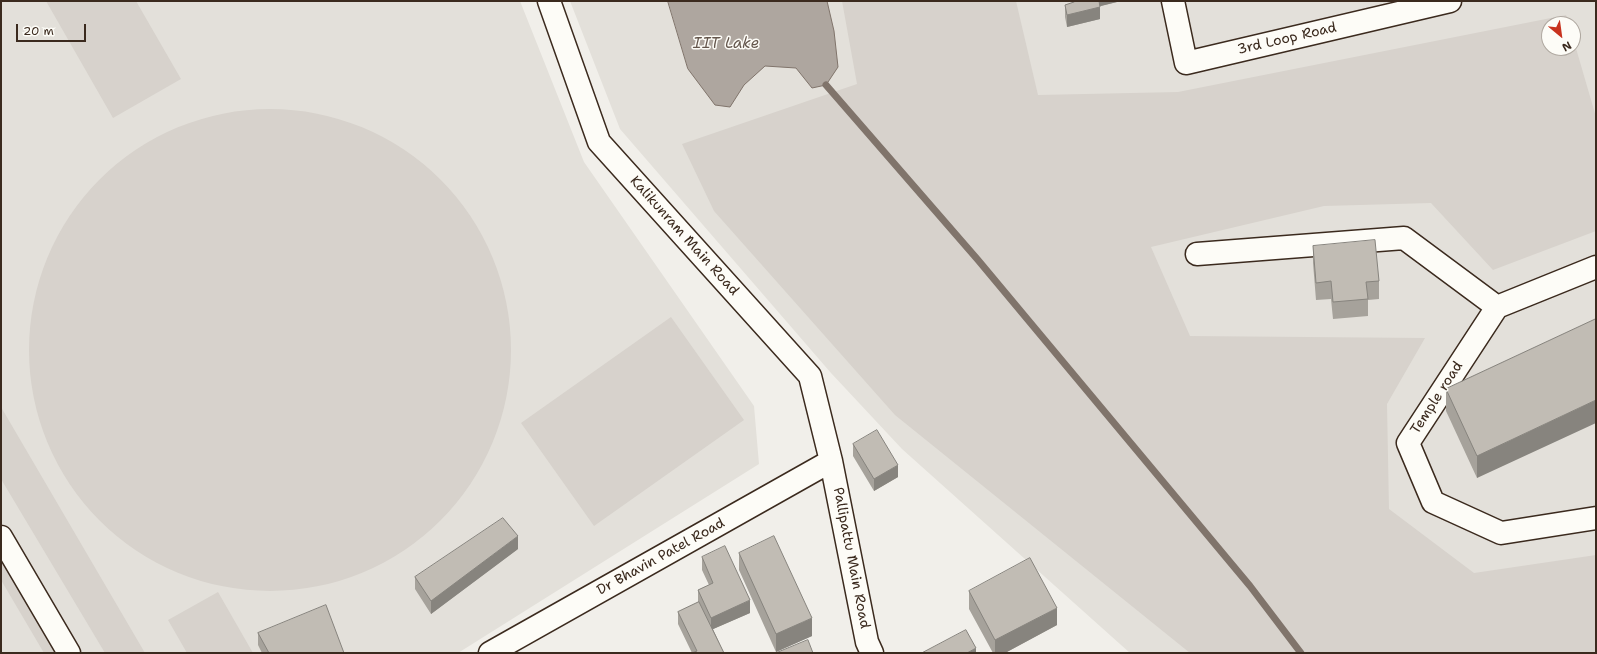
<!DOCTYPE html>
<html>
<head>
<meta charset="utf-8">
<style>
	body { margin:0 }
	#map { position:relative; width:1597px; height:654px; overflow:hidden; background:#f1efea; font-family:"Shantell Sans",sans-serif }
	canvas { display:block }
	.frame { position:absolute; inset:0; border:2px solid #3b2a1e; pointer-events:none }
	.north { position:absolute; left:1541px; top:16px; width:40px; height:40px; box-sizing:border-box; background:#fdfcf7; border:1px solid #afa8a0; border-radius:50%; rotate:151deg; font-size:11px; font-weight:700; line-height:16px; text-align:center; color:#3b2a1e }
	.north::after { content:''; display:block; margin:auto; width:14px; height:18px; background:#c8321e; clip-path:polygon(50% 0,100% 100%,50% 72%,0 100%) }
	.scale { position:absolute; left:16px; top:24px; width:70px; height:18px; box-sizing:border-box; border:2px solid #3b2a1e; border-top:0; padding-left:5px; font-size:12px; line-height:14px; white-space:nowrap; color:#3b2a1e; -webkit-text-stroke:3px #fdfcf7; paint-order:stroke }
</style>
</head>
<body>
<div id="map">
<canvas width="1597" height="654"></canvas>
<div class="frame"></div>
<div class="north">N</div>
<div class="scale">20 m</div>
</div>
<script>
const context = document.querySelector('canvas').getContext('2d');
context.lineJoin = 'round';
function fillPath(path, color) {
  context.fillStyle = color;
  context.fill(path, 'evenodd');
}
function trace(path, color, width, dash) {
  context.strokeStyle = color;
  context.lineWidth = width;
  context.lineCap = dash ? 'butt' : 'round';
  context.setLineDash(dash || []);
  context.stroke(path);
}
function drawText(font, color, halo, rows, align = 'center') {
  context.font = font + ' "Shantell Sans",sans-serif';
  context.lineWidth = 3;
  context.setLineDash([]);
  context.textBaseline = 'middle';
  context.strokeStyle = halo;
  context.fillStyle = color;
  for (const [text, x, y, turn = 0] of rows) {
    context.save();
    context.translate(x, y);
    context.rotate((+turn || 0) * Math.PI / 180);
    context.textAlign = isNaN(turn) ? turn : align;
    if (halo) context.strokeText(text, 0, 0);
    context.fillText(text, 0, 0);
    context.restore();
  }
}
fillPath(new Path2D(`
	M 1,1 L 520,1 L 584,162 L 754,406 L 759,464 L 458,653 L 1,653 Z
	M 570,1 L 1596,1 L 1596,653 L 1130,653 L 902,449 L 831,373 L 620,129 ZM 1549,24 L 1573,24 L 1573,48 L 1549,48 Z`), '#e3e0da');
fillPath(new Path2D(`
	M 46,1 L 136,1 L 181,79 L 113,118 Z
	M 842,1 L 1016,1 L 1038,95 L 1178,92 L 1566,15 L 1569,24 L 1549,24 L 1549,48 L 1573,48 L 1573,38 L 1596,117 L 1596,231 L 1493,270 L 1431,203 L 1324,206 L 1151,247 L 1190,336 L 1425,338 L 1387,404 L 1389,509 L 1474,573 L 1596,555 L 1596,653 L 1190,653 L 895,415 L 714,211 L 682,144 L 857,84 Z
	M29 350a241 241 0 1 1 482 0a241 241 0 1 1-482 0Z
	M 671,317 L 744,420 L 594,526 L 521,423 Z
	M 1,407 L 145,653 L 105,653 L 1,479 Z
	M 1,556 L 58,653 L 44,653 L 1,580 Z
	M 218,592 L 253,653 L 187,653 L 168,620 Z`), '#d7d2cc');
const water = new Path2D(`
	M 668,1 L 827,1 L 834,31 L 838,67 L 826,85 L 812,88 L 796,68 L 765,66 L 744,85 L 730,107 L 715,105 L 688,69 Z`);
fillPath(water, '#aea69f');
trace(water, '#80746b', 1);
trace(new Path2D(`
	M 826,85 L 978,260 L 1250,586 L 1301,653`), '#80746b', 7);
const minor = new Path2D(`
	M 549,1 L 599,142 L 810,376 L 831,461 L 867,642 L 872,653
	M 1173,1 L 1186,63 L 1450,1
	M 1197,254 L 1404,238 L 1497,307
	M 1596,267 L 1497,307 L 1408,443 L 1433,502 L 1501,533 L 1596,518
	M 1,537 L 69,653
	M 490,653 L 831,461`);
trace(minor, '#3b2a1e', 25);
trace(minor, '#fdfcf7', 22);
fillPath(new Path2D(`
	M 1071,1 L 1117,1 L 1117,2 L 1100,6 L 1100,19 L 1067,27 L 1065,17 L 1065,5 L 1072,3 Z
	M 1313,246 L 1379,281 L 1379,299 L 1368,300 L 1368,316 L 1333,319 L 1331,299 L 1316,300 L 1313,263 Z
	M 1596,319 L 1477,478 L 1446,411 L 1446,389 Z
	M 853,444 L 898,477 L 874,491 L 853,456 Z
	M 518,549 L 431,614 L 415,589 L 415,577 Z
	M 739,553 L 812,636 L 776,652 L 739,570 Z
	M 702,557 L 750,613 L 713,629 L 724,653 L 692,653 L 678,624 L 678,612 L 698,602 L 698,590 L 709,585 L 702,570 Z
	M 969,591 L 1057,625 L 1005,653 L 993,653 L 969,609 Z
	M 258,633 L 344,653 L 262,653 L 258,645 Z`), '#a6a29b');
fillPath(new Path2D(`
	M 1097,1 L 1117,1 L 1117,2 L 1097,7 Z
	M 1100,7 L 1100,19 L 1067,27 L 1067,15 Z
	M 1596,400 L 1596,423 L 1477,478 L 1477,456 Z
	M 898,465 L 898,477 L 874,491 L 874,479 Z
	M 518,536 L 518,549 L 431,614 L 431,601 Z
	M 750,600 L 750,613 L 711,630 L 711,618 Z
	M 1057,608 L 1057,625 L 1005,653 L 995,653 L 995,640 Z
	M 812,618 L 812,636 L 776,652 L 776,634 Z
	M 976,648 L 976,653 L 967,653 Z`), '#87847e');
const building = new Path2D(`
	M 1074,1 L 1099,1 L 1100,7 L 1067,15 L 1065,5 L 1074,2 Z
	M 1375,240 L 1379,281 L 1366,282 L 1368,299 L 1333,302 L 1331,281 L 1316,283 L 1313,246 Z
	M 1596,319 L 1596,400 L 1477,456 L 1446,389 Z
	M 877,430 L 898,465 L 874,479 L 853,444 Z
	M 503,518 L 518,536 L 431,601 L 415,577 Z
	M 774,536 L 812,618 L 776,634 L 739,553 Z
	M 725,546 L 750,600 L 711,618 L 698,590 L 713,583 L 702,557 Z
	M 1030,558 L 1057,608 L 995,640 L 969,591 Z
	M 699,602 L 724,653 L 692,653 L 697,651 L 678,612 Z
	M 326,605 L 344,653 L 269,653 L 258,633 Z
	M 966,630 L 976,648 L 967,653 L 922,653 Z
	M 808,640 L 813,653 L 776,653 Z`);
fillPath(building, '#c1bcb4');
trace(building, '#87847e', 1);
drawText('14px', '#3b2a1e', '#fdfcf7', [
	["3rd Loop Road",1287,39,-13],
	["Kalikunram Main Road",684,236,48],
	["Temple road",1437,398,-57],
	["Dr Bhavin Patel Road",661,557,-29],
	["Pallipattu Main Road",851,558,79]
]);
drawText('italic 15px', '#63554b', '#fdfcf7', [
	["IIT Lake",726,44]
]);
</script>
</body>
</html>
